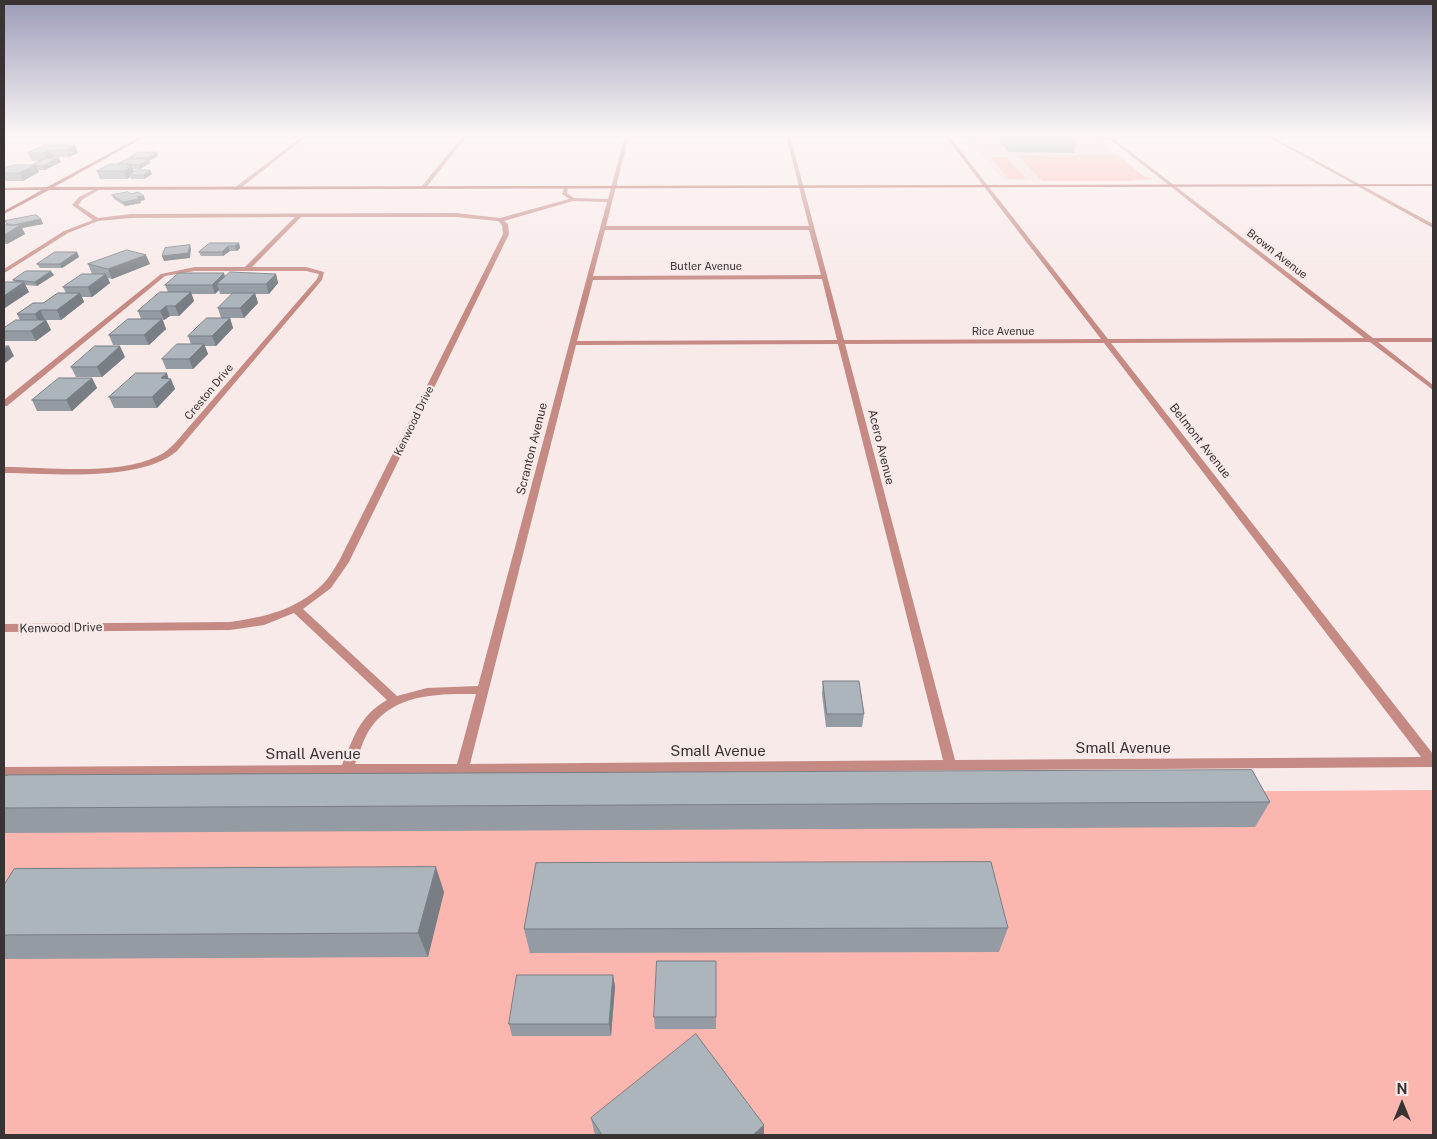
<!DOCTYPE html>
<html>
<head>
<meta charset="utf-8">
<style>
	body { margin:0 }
	#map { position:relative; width:1437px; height:1139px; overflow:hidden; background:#f8eae9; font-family:"Public Sans",sans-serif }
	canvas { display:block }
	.frame { position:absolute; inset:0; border:5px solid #393433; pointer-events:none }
	.north { position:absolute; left:1377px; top:1079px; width:50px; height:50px; -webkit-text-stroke:4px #f8eae9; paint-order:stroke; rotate:0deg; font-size:14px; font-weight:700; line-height:20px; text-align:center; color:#393433 }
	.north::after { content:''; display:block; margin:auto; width:18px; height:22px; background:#393433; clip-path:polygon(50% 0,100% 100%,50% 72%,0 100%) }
</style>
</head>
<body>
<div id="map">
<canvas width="1437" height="1139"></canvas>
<div class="frame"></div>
<div class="north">N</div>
</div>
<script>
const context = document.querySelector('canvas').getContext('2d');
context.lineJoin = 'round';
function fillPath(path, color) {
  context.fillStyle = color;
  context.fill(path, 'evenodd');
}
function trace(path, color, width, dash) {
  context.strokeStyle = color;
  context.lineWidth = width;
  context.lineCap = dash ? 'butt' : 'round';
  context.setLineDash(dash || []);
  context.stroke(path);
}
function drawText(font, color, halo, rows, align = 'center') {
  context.font = font + ' "Public Sans",sans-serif';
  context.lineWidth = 4.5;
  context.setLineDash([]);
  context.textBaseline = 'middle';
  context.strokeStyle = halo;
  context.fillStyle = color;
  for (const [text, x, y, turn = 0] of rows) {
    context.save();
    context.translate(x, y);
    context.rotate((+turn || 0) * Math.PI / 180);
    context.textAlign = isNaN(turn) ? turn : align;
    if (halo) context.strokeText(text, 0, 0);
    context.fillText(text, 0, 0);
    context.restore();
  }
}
fillPath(new Path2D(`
	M 966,136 L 1093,136 L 1117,155 L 1126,158 L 1123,159 L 1143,176 L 1153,179 L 1125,181 L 1003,180 Z`), '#f0dbd8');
fillPath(new Path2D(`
	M 1017,155 L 1117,155 L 1126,158 L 1123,159 L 1143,176 L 1153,179 L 1125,181 L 1042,181 Z
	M 990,157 L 1006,157 L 1026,179 L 1009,179 Z
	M 1433,790 L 1433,1135 L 4,1135 L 4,800 Z`), '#fab6af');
fillPath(new Path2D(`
	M 303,136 L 307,136 L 238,190 L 234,190 L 234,188 Z
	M 463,136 L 467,136 L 425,189 L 421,189 L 421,187 Z
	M 625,136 L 629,136 L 606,226 L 809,226 L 786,136 L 790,136 L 844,340 L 1101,339 L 945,136 L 949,136 L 1108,339 L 1364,338 L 1106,136 L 1110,136 L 1373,338 L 1433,338 L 1433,342 L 1378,342 L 1433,385 L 1433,390 L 1370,342 L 1111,343 L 1433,754 L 1433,767 L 4,777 L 4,767 L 342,765 C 354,737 359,716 387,700 L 294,613 L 264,625 L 230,630 L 4,632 L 4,624 L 230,622 C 265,617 296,610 323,584 C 329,578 334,569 339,561 L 503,234 L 502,225 L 498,221 L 456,217 L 301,217 L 252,267 L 306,267 L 324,272 L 322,280 L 177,451 C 139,483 51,473 4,473 L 4,467 C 48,467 118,476 158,456 C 165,453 170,448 176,442 L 317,279 L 319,274 L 306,271 L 195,271 L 165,276 L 7,406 L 4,406 L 4,400 L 161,274 L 195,267 L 245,267 L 295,217 L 131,218 L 98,221 L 68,233 L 6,272 L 4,273 L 4,269 L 64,231 L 93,220 L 72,205 L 79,197 L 97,188 L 99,190 L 83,199 L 78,205 L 98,218 L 131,214 L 456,213 L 500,218 L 569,199 L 562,194 L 564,188 L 566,187 L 568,188 L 567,193 L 574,198 L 608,199 ZM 573,201 L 607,202 L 478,686 L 427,688 L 397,696 L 303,609 L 331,588 L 349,562 L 509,234 L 508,224 L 504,221 ZM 605,230 L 809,230 L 821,275 L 593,276 ZM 822,279 L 837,340 L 577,341 L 593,280 ZM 1104,343 L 1421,757 L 955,760 L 845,344 ZM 838,344 L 943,760 L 470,764 L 576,345 ZM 476,694 L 457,764 L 355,764 C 360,752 364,736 372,726 C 397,693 439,694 476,694 Z
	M 1267,136 L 1271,136 L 1433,224 L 1433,228 Z`), '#c58a84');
fillPath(new Path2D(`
	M 142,136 L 146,136 L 54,187 L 1433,184 L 1433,186 L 49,190 L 4,214 L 4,211 L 42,190 L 4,190 L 4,188 L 47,187 Z
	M 1427,136 L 1433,136 L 1433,138 L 1428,137 Z`), '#ab5751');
fillPath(new Path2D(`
	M 994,136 L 1074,136 L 1077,139 L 1074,153 L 1009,152 Z
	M 75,145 L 78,153 L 69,157 L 54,157 L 52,158 L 61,162 L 45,170 L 38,170 L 39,172 L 23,181 L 4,181 L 4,168 L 32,165 L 41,161 L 32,161 L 28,153 Z
	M 157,152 L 158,156 L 149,161 L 150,163 L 140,169 L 133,169 L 134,172 L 150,170 L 152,174 L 144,179 L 131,179 L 130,177 L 127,179 L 100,179 L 97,171 L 130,159 L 129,158 Z
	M 131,194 L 145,200 L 140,201 L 141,203 L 125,206 L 114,199 L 112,195 Z
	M 41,219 L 43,224 L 22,228 L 25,234 L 7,244 L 4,244 L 4,225 L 6,225 L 5,221 Z
	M 239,243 L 240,248 L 237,251 L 230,251 L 223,256 L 201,256 L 199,252 Z
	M 77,252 L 79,257 L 62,268 L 40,268 L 37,264 Z
	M 88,264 L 150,264 L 112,279 L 108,278 L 110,283 L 92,297 L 82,297 L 84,302 L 61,320 L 46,320 L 51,330 L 36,341 L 5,341 L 4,339 L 4,328 L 20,320 L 17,314 L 66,293 L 63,287 L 92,274 Z
	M 276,274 L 278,283 L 269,294 L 255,294 L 258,303 L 244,318 L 230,318 L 233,328 L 216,346 L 205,346 L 208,354 L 193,369 L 166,369 L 162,359 L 191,344 L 188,336 L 221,318 L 218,308 L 233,294 L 220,294 L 219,290 L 215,294 L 191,294 L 194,301 L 179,316 L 170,316 L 164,320 L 163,320 L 166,329 L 149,345 L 113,345 L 109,335 L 141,319 L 138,311 L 168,292 L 165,285 L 225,276 Z
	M 54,275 L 37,286 L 25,285 L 29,292 L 4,308 L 4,282 L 14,282 L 13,280 Z
	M 125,357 L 102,377 L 76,377 L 71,367 Z
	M 92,378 L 97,388 L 72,411 L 37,411 L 32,400 Z
	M 169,379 L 175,389 L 157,408 L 114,408 L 109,397 Z
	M 823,681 L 864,714 L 862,727 L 826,727 L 822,694 Z
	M 4,776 L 1270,802 L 1255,827 L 4,833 Z
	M 4,885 L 444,892 L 428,957 L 4,959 Z
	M 1008,928 L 999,952 L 530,953 L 524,929 Z
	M 716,961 L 716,1029 L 655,1029 L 654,1017 Z
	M 613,975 L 615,987 L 611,1036 L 512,1036 L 509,1024 Z
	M 591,1118 L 764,1125 L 764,1135 L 595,1135 Z`), '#949ba2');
fillPath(new Path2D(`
	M 75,145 L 78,153 L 69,157 L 66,150 Z
	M 51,150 L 54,157 L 47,161 L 44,153 Z
	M 157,152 L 158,156 L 149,161 L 150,163 L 140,169 L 139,165 L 148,160 L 148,158 Z
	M 59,158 L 61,162 L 45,170 L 43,166 Z
	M 131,164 L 135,174 L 129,175 L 130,177 L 127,179 L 124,171 L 127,167 Z
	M 36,165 L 39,172 L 23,181 L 19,173 Z
	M 150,170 L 152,174 L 144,179 L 143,175 Z
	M 144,196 L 145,200 L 140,201 L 141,203 L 125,206 L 123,202 L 137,197 Z
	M 41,219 L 43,224 L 22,228 L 25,234 L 7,244 L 4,238 L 4,235 L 10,226 Z
	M 239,243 L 240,248 L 237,251 L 235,246 Z
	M 190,245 L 191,249 L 190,258 L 164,261 L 162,256 Z
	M 228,246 L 230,251 L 223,256 L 222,252 Z
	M 77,252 L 79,257 L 62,268 L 60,264 Z
	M 146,255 L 150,264 L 112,279 L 108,269 Z
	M 51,271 L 54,275 L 37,286 L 35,282 Z
	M 224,273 L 227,283 L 217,284 L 219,290 L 215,294 L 212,285 Z
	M 106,274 L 110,283 L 92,297 L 88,287 Z
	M 276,274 L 278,283 L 269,294 L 266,284 Z
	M 24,282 L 29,292 L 5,308 L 4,306 L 4,296 Z
	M 191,292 L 194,301 L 179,316 L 175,306 Z
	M 80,293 L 84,302 L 61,320 L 57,310 Z
	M 255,293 L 258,303 L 244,318 L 240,308 Z
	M 166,306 L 170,316 L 164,320 L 160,311 Z
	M 40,310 L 45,320 L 39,324 L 35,314 Z
	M 230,318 L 233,328 L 216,346 L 212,336 Z
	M 162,319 L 166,329 L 149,345 L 144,335 Z
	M 46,320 L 51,330 L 36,341 L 31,331 Z
	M 204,344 L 208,354 L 193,369 L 189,359 Z
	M 9,346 L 14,356 L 4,364 L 4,349 Z
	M 120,346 L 125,357 L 102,377 L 97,367 Z
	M 167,373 L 169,380 L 171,379 L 175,389 L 157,408 L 152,397 L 161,378 Z
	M 92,378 L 97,388 L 72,411 L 66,400 Z
	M 436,867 L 444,892 L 428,957 L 418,933 Z
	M 613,975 L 615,987 L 611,1036 L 609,1024 Z
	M 764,1125 L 764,1135 L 753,1135 Z`), '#787e84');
const building = new Path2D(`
	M 1009,136 L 1074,136 L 1077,139 L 1011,138 Z
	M 44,145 L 75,145 L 66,150 L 51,150 L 44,153 L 28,153 Z
	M 139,152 L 157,152 L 148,158 L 129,158 Z
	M 46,158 L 59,158 L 43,166 L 37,166 L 36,165 L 32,165 Z
	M 127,159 L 149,159 L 139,165 L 118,164 Z
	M 110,164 L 131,164 L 127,167 L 132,167 L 124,171 L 97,171 Z
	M 15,165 L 36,165 L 19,173 L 4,173 L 4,168 Z
	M 136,170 L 150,170 L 143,175 L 129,175 Z
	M 128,192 L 131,194 L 138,192 L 144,196 L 137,197 L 139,199 L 123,202 L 112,195 Z
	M 36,215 L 41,219 L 14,225 L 9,225 L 5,221 Z
	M 4,225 L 21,225 L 4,235 Z
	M 210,243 L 239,243 L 235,246 L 228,246 L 222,252 L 199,252 Z
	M 190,245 L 188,253 L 162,256 L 165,248 Z
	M 127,250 L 146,255 L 108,269 L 88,264 Z
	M 55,252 L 77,252 L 60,264 L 37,264 Z
	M 26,271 L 51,271 L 35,282 L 13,280 Z
	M 230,272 L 276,274 L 266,284 L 217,284 Z
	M 179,273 L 224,273 L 212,285 L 165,285 Z
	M 82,274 L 106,274 L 88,287 L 63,287 Z
	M 4,282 L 24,282 L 4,296 Z
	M 160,292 L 191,292 L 175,306 L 166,306 L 160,311 L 138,311 Z
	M 58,293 L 80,293 L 57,310 L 40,310 L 35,314 L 17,314 L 33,303 L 43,303 Z
	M 233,293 L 255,293 L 240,308 L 218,308 Z
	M 207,318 L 230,318 L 212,336 L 188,336 Z
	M 128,319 L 162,319 L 144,335 L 109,335 Z
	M 16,320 L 46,320 L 31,331 L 4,331 L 4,328 Z
	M 177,344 L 204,344 L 189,359 L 162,359 Z
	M 4,346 L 9,346 L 4,349 Z
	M 95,346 L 120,346 L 97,367 L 71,367 Z
	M 136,373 L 167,373 L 161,378 L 171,379 L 152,397 L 109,397 Z
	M 59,378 L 92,378 L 66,400 L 32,400 Z
	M 823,681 L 859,681 L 864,714 L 827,714 Z
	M 1252,770 L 1270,802 L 4,808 L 4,776 L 8,775 Z
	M 991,862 L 1008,928 L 524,929 L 536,863 Z
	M 436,867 L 418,933 L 4,935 L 4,885 L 14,869 Z
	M 657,961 L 716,961 L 716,1017 L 654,1017 Z
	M 517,975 L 613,975 L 609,1024 L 509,1024 Z
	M 696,1034 L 764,1125 L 753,1135 L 602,1135 L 591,1118 Z`);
fillPath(building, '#acb4bc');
trace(building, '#787e84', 1);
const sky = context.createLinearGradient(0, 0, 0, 295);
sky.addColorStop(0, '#9c9cb9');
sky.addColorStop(0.46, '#fcf6f5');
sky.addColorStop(1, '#fcf6f500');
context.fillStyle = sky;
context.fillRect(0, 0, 1437, 295);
drawText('11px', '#393433', '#f8eae9', [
	["Brown Avenue",1277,254,38],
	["Butler Avenue",706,267],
	["Rice Avenue",1003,332],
	["Creston Drive",209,392,-50],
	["Kenwood Drive",414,421,-64]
]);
drawText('12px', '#393433', '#f8eae9', [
	["Belmont Avenue",1200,441,52],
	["Acero Avenue",881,447,76],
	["Scranton Avenue",532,449,-76],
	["Kenwood Drive",61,628,-1]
]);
drawText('15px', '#393433', '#f8eae9', [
	["Small Avenue",1123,748],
	["Small Avenue",718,751],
	["Small Avenue",313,754]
]);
</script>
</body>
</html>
